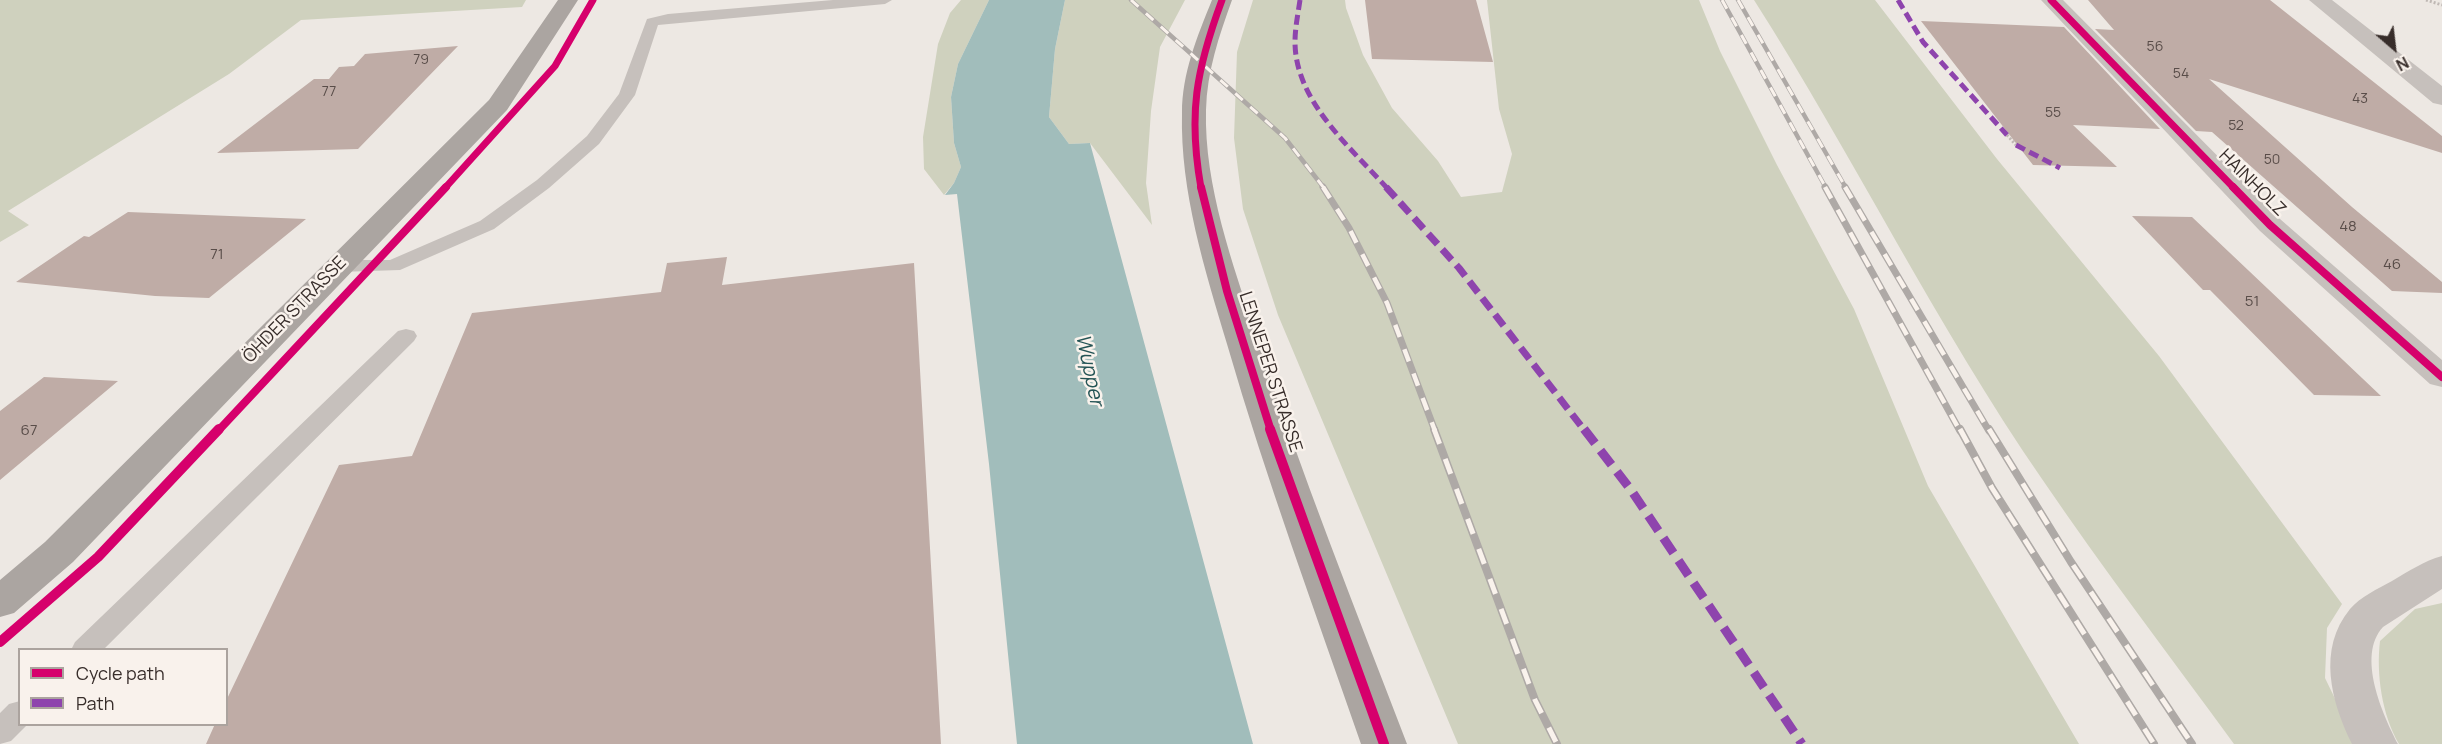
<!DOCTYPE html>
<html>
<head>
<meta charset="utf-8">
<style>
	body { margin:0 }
	#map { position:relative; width:2442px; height:744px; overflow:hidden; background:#ede8e3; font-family:Manrope,sans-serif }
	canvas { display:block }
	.legend { position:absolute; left:18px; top:648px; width:210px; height:78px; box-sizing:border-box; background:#f9f2ec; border:2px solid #aba39e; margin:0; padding:8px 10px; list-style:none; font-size:18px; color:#372d2a }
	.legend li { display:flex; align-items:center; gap:12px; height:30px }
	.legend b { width:30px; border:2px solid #aba39e }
	.north { position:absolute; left:2364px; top:18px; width:60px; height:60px; -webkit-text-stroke:4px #f9f2ec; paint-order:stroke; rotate:152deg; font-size:16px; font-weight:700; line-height:24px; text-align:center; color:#372d2a }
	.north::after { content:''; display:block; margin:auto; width:21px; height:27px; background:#372d2a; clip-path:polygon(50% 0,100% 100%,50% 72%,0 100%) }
</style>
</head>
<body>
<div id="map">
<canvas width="2442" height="744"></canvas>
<ul class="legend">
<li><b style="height:8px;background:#d6006c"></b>Cycle path</li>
<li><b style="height:8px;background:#8e44ad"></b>Path</li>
</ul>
<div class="north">N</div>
</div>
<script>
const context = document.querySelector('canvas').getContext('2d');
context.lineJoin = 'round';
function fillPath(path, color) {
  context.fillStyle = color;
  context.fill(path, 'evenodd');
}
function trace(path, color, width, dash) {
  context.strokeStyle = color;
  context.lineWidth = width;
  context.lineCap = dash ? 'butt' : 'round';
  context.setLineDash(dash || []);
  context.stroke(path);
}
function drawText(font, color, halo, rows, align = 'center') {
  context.font = font + ' Manrope,sans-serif';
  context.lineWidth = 5;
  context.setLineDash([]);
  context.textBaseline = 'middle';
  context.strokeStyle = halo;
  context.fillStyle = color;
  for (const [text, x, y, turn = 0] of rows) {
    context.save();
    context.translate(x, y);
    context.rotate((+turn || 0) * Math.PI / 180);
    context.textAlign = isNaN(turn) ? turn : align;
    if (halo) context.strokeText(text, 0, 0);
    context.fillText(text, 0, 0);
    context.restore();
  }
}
fillPath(new Path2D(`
	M 0,0 L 526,0 L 522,7 L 301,20 L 229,74 L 8,211 L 29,225 L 0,242 Z
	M 961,0 L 989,0 L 958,64 L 951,97 L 954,143 L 961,167 L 954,183 L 944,195 L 924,169 L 923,137 L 938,44 L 950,13 Z
	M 1065,0 L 1185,0 L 1160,47 L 1151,111 L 1146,183 L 1152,225 L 1090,143 L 1069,144 L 1049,117 L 1055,49 Z
	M 1253,0 L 1345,0 L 1346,8 L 1363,55 L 1392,108 L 1438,161 L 1461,197 L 1502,192 L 1512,154 L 1499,109 L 1487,0 L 1699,0 L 1720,51 L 1777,165 L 1854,309 L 1928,486 L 2079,744 L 1458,744 L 1278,315 L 1243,209 L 1234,138 L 1237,52 Z
	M 1754,0 L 1875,0 L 1997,159 L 2159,356 L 2342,604 L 2327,628 L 2325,678 L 2357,744 L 2234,744 C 2170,656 2103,569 2042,479 C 1936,325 1854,157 1754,0 Z
	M 2442,603 L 2442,744 L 2399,744 C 2382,715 2376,674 2380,641 L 2415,609 Z`), '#cfd1be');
fillPath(new Path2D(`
	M 989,0 L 1065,0 L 1055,49 L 1049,117 L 1069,144 L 1090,143 L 1253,744 L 1017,744 L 989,464 L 957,194 L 945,195 L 954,183 L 961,167 L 954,143 L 951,97 L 958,64 Z`), '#a1bdbb');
fillPath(new Path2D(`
	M 1365,0 L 1476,0 L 1493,62 L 1372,59 Z
	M 2088,0 L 2270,0 L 2442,136 L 2442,153 L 2209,79 L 2352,207 L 2442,282 L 2442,293 L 2392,291 L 2212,132 L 2196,131 L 2095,29 L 2114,30 Z
	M 1921,21 L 2064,27 L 2160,129 L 2073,125 L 2117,167 L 2033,165 Z
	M 458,46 L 358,149 L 217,153 L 314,79 L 329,79 L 339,67 L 354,66 L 365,54 Z
	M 128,212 L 306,219 L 209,298 L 155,296 L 16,282 L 84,236 L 89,237 Z
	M 2132,216 L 2192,217 L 2381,396 L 2314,395 L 2210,290 L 2203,290 Z
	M 727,257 L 722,285 L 914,263 L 941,744 L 206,744 L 215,724 L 226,724 L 226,701 L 339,465 L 412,456 L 472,313 L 661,292 L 667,263 Z
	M 44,377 L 118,381 L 0,480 L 0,411 Z`), '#bfaca6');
trace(new Path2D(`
	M 2426,0 L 2442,5
	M 2007,135 L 2016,145`), '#bfb8b4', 3, [2, 2]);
fillPath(new Path2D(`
	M 833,0 L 892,0 L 885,4 L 658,25 L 635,95 L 599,144 L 549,188 L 494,229 L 400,270 L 339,272 L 332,270 L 329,266 L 332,262 L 339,260 L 390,260 L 480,221 L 537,180 L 587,136 L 619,94 L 647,19 L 668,14 Z
	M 406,329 L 414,331 L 417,336 L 414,341 L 103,650 L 71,650 L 75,642 L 398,331 Z
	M 20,701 L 20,724 L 28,724 L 11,741 L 0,744 L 0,713 L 9,704 Z`), '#c6c0bc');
fillPath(new Path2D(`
	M 2041,0 L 2063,0 L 2280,219 L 2442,360 L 2442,387 L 2430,384 L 2260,231 Z
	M 2309,0 L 2332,0 L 2442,86 L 2442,105 L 2433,103 Z
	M 2442,556 L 2442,589 L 2383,627 C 2356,656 2383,715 2398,744 L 2352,744 C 2331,702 2317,649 2350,609 C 2360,597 2379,588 2392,581 C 2409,571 2424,561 2442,556 Z`), '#c6c0bc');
fillPath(new Path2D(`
	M 558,0 L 578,0 L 507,110 L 73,562 L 14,613 L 0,617 L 0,580 L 45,542 L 489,100 Z
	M 1212,0 L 1232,0 C 1219,36 1207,71 1206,110 C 1204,186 1233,264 1256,335 C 1301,473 1355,608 1407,744 L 1361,744 C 1315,611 1266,479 1227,344 C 1205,270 1180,192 1182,113 C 1182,73 1197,37 1212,0 Z`), '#aba5a1');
const railFar2 = new Path2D(`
	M 1131,0 L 1285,138 L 1324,188
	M 1722,0 L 1826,188
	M 1738,0 L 1846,188`);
const railFar1 = new Path2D(`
	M 1323,187 L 1349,228 L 1387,303 L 1435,431
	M 1825,187 L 1960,431
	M 1845,187 L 1989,431`);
const rail = new Path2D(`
	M 1434,429 L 1535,700 L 1557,744
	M 1960,429 L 1992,488 L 2154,744
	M 1989,429 L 2071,562 L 2192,744`);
trace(railFar2, '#aea9a6', 4.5);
trace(railFar1, '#aea9a6', 7);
trace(rail, '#aea9a6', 8);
trace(railFar2, '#f9f2ec', 3, [10]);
trace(railFar1, '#f9f2ec', 4.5, [13]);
trace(rail, '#f9f2ec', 5, [16]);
trace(new Path2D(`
	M 1300,0 C 1298,14 1295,28 1295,42 C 1295,101 1351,148 1387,188
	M 1898,0 L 1923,42 L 2007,135
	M 2016,145 L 2060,168`), '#8e44ad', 5, [10, 5]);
trace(new Path2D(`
	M 1386,187 L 1459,268 L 1585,431`), '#8e44ad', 7, [14, 7]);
trace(new Path2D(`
	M 1584,429 L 1631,490 L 1802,744`), '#8e44ad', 9, [18, 9]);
trace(new Path2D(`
	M 2051,0 L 2234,188
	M 445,188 L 555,66 L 593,0
	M 1201,188 C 1188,114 1196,70 1222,0`), '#d6006c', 7);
trace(new Path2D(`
	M 1201,187 L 1227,291 L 1271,431
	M 2233,187 L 2270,225 L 2442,377
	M 218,431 L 446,187`), '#d6006c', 8);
trace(new Path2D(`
	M 1270,429 L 1384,744
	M 0,642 L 98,557 L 219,429`), '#d6006c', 10);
drawText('14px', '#594d49', null, [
	["56",2155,47],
	["79",421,60],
	["54",2181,74],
	["77",329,92],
	["43",2360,99],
	["55",2053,113],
	["52",2236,126],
	["50",2272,160]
]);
drawText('15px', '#594d49', null, [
	["48",2348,227],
	["71",217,255],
	["46",2392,265],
	["51",2252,302],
	["67",29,431]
]);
drawText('18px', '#372d2a', '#f9f2ec', [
	["HAINHOLZ",2252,183,45],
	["ÖHDER STRASSE",295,310,-46],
	["LENNEPER STRASSE",1270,372,72]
]);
drawText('italic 20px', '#245455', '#f9f2ec', [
	["Wupper",1089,370,78]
]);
</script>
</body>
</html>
